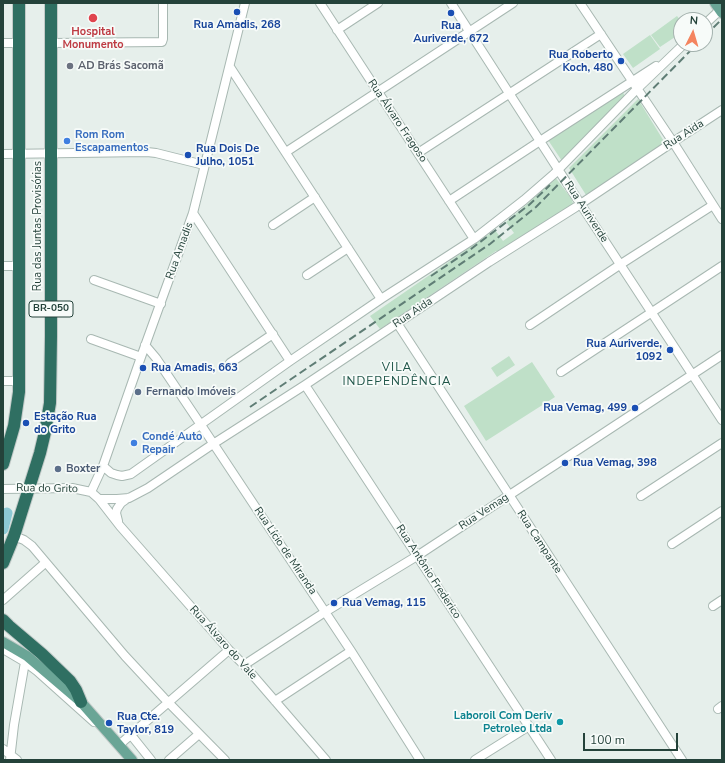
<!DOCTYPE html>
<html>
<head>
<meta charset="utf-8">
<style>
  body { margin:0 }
  #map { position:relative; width:725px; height:763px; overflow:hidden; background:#e6efeb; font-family:"Nunito Sans",sans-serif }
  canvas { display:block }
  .frame { position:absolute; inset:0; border:4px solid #24423a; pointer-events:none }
  .north { position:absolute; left:673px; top:12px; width:40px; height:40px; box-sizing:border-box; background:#f7fbf9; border:1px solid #a3b1ad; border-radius:50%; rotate:5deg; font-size:11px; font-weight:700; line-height:16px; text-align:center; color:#24423a }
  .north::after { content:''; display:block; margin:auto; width:14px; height:18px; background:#f4845f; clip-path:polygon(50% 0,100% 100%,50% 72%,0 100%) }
  .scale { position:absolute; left:583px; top:733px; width:95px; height:18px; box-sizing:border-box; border:2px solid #24423a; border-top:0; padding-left:5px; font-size:12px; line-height:14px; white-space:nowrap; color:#24423a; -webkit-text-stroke:3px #f7fbf9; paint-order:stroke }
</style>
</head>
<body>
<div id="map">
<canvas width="725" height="763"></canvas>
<div class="frame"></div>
<div class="north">N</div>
<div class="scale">100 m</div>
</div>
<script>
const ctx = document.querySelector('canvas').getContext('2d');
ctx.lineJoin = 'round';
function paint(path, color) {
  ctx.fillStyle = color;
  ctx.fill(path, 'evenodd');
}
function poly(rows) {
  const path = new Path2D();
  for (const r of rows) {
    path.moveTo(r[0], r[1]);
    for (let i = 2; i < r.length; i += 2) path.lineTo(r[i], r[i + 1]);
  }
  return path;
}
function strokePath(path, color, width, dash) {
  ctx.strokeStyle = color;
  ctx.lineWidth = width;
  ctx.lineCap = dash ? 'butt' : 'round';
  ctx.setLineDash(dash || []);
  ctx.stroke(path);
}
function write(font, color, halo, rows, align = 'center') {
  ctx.font = font + ' "Nunito Sans",sans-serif';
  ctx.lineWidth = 3.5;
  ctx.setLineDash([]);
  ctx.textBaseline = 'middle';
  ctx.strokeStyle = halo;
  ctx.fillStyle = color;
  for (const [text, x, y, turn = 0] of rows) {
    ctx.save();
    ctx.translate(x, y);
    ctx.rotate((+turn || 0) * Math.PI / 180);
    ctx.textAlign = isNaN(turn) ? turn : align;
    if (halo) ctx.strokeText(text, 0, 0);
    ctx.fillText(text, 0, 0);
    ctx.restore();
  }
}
paint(poly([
  [677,16,681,21,681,33,660,47,651,35],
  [650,35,660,49,633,68,623,54],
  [623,92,625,97,562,161,548,140],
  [638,99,665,143,586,195,569,168],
  [555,177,571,198,573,203,573,205,501,251,496,251,380,329,370,316,495,230,503,241,514,233,506,222,525,206],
  [509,356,515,365,497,377,491,368],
  [532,362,555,397,486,441,464,406]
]), '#bfe0c8');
strokePath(poly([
  [3,529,7,513]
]), '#8ec9d4', 11);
const minor = poly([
  [320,3,474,239],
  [451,3,574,194,722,420],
  [580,3,673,142,722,219],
  [705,24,720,10],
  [337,30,378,3],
  [3,43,19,43],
  [51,43,162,42,163,39,163,3],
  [230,67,381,299],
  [286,152,513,3],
  [418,153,601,34],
  [3,154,147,152,156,153,204,165],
  [449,201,540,141,656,66],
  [193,213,290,361],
  [273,225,315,197],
  [3,266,19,266],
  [307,275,348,248],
  [94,280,161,304],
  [397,323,682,760],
  [530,325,621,264,713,205],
  [91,339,141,357],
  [145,345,156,358,201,425,351,651,420,760],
  [230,363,273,334],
  [561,372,722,266],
  [3,381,19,381],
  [305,385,551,760],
  [103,466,111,473,117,475,122,476,131,474,290,361,381,299,474,239,524,200,554,174,637,89,684,44],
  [3,489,72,488,91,492,99,499,120,526,229,650,244,665,326,760],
  [91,492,103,466,141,357,193,213,245,3],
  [641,496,722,443],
  [99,499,117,499,129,498,148,488,213,444,305,385,489,262,576,207,673,142,722,110],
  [118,521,116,513,117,509,121,503,128,498],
  [14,536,24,540,32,546,125,656,164,698,225,760],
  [672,544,722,511],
  [3,600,45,563],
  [713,606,722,600],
  [3,649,25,662,37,671,94,722],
  [244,665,325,612,417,556,722,355],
  [275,701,351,651],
  [718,709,722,706],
  [131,735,151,760],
  [119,745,229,650],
  [3,749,17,760],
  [10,760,14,725,25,662],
  [169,760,199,734],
  [475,760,529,726]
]);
const major = poly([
  [715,3,722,13],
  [3,642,27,656,81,702,132,760]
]);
const highway = poly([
  [3,464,14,426,19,392,19,3],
  [3,563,14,536,40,453,45,432,50,403,51,336,51,3],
  [3,620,9,626,42,654,70,681,76,690,81,702]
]);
strokePath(minor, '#a8b8b2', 10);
strokePath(major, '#c2cac8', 12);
strokePath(highway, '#c2cac8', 14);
strokePath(minor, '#fff', 8);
strokePath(major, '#6aa596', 10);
strokePath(highway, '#2f6f62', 12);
strokePath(poly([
  [705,36,722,19],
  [431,276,471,249,529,205,550,185],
  [250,407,490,244,536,207,697,44]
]), '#5f7d75', 2, [8, 4]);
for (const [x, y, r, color] of [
  [237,12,4,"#1a4fb4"],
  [451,13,4,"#1a4fb4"],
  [93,18,5,"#e0444e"],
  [621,61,4,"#1a4fb4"],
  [70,66,4,"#6b7280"],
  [67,141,4,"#3f7fe0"],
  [188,155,4,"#1a4fb4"],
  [670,350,4,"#1a4fb4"],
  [143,368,4,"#1a4fb4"],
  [138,392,4,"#5c6f8a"],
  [635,408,4,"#1a4fb4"],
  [26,423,4,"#1a4fb4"],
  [134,443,4,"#3f7fe0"],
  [565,463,4,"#1a4fb4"],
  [58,469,4,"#5c6f8a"],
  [334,603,4,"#1a4fb4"],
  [560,722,4,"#0f9aa8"],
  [109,723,4,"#1a4fb4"]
]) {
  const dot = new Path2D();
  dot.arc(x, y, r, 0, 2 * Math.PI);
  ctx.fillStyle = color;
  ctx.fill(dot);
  strokePath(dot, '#f7fbf9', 1.5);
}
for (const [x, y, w] of [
  [51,309,44]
]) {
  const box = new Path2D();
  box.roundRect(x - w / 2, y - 8, w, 16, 3);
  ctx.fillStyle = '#f7fbf9';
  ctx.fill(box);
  strokePath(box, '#24423a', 1);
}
write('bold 10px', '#24423a', null, [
  ["BR-050",51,309]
]);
write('bold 11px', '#164399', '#f7fbf9', [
  ["Rua Amadis, 268",237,25,"center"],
  ["Rua",451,26,"center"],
  ["Auriverde, 672",451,39,"center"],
  ["Rua Roberto",613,55,"right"],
  ["Koch, 480",613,68,"right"],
  ["Rua Dois De",196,149],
  ["Julho, 1051",196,162],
  ["Rua Auriverde,",662,344,"right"],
  ["1092",662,357,"right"],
  ["Rua Amadis, 663",151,368],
  ["Rua Vemag, 499",627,408,"right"],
  ["Estação Rua",34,417],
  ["do Grito",34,430],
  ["Rua Vemag, 398",573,463],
  ["Rua Vemag, 115",342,603],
  ["Rua Cte.",117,717],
  ["Taylor, 819",117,730]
], 'left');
write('bold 11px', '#be3a42', '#f7fbf9', [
  ["Hospital",93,32],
  ["Monumento",93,45]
]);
write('bold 11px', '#5b616d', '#f7fbf9', [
  ["AD Brás Sacomã",78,66]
], 'left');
write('11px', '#24423a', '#f7fbf9', [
  ["Rua Álvaro Fragoso",397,121,56],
  ["Rua Aida",684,135,-33],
  ["Rua Auriverde",586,212,57],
  ["Rua das Juntas Provisórias",38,226,-90],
  ["Rua Amadis",180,251,-70],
  ["Rua Aida",413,313,-34],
  ["Rua do Grito",47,489,1],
  ["Rua Vemag",484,512,-33],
  ["Rua Campante",539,542,57],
  ["Rua Lício de Miranda",285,551,56],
  ["Rua Antônio Frederico",428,572,57],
  ["Rua Álvaro do Vale",223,643,48]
]);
write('bold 11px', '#366cbe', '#f7fbf9', [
  ["Rom Rom",75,135],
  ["Escapamentos",75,148],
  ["Condé Auto",142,437],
  ["Repair",142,450]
], 'left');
write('bold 11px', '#4e5e75', '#f7fbf9', [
  ["Fernando Imóveis",146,392],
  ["Boxter",66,469]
], 'left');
write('bold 11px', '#0d838f', '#f7fbf9', [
  ["Laboroil Com Deriv",552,716],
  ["Petroleo Ltda",552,729]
], 'right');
ctx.letterSpacing = '1px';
write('12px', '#1f5548', '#f7fbf9', [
  ["VILA",397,368],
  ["INDEPENDÊNCIA",397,382]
]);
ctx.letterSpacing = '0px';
</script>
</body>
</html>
